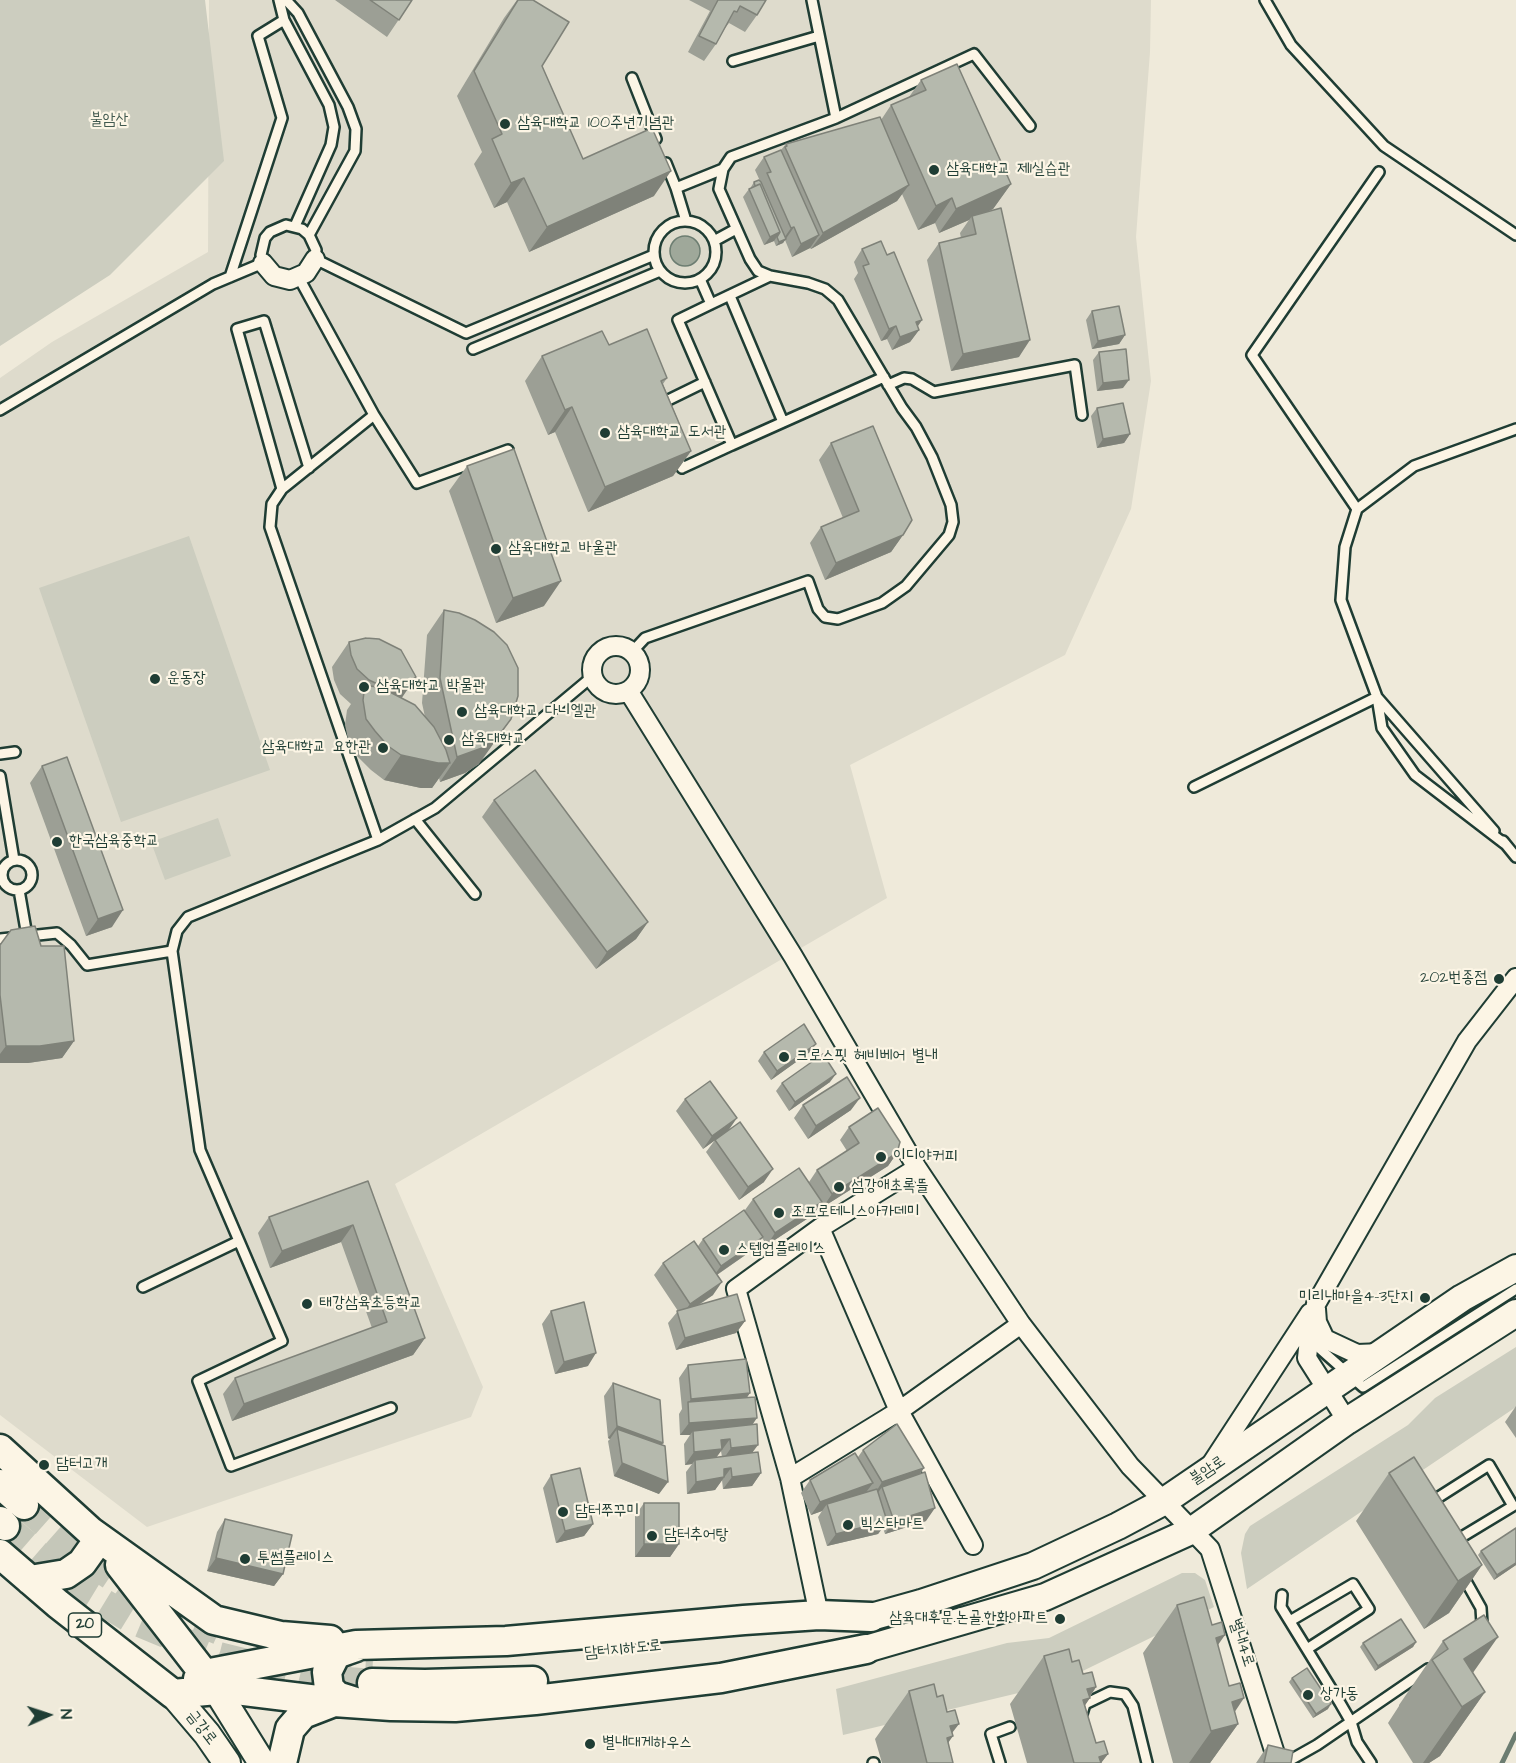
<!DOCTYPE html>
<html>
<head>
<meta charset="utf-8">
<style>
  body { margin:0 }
  #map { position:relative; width:1516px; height:1763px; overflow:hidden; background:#efeada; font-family:"Architects Daughter",sans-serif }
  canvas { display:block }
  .north { position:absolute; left:18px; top:1685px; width:60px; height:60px; -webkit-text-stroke:4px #fcf5e5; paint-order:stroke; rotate:87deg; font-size:16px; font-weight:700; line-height:24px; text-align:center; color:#1f3d34 }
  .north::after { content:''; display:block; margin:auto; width:21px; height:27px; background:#1f3d34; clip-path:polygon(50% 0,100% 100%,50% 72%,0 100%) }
</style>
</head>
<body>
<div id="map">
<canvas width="1516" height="1763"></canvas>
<div class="north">N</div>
</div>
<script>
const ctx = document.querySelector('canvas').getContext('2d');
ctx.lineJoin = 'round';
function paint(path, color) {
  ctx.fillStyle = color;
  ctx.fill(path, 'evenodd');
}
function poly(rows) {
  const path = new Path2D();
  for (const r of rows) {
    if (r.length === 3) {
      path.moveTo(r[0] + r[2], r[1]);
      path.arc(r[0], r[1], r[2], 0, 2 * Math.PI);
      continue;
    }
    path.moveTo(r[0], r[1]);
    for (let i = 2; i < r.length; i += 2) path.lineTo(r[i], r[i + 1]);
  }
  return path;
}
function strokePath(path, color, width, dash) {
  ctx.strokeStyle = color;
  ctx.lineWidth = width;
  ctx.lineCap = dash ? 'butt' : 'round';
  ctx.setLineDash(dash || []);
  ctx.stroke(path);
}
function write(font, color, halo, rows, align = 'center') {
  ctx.font = font + ' "Architects Daughter","Poor Story",sans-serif';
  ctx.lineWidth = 4.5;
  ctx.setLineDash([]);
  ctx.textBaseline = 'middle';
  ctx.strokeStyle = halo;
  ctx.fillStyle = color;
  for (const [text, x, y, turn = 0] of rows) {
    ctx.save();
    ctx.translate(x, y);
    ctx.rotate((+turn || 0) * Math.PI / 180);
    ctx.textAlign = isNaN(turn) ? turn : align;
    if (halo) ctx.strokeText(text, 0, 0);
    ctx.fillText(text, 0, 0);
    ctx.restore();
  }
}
paint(poly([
  [209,0,1151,0,1150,52,1136,237,1151,381,1131,509,1065,655,850,765,887,898,395,1184,483,1387,471,1417,147,1527,0,1415,0,378,52,342,208,252]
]), '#dedbcc');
paint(poly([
  [0,0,205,0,224,161,110,275,0,346],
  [189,536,270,770,121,822,39,588],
  [218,818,231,856,165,880,151,842],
  [1516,1347,1516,1407,1247,1589,1241,1553,1245,1534,1250,1526,1408,1425,1435,1398],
  [1182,1573,1195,1573,1205,1580,1214,1607,1056,1684,843,1735,836,1689,1007,1643,1049,1638]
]), '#cccdbf');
const water = poly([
  [685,251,15]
]);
paint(water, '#9fa89a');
strokePath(water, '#6c7d71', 1.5);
strokePath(poly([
  [1502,1763,1516,1734]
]), '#6c7d71', 5);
strokePath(poly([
  [24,1505,85,1559,147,1600,219,1631],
  [5,1526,68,1581,132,1620,219,1656,303,1677,372,1683],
  [324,1657,373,1660]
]), '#c5c7b9', 28, [28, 14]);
const lane = poly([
  [279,0,284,20,329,105,334,127,331,145,295,226],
  [286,0,298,13,348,107,356,129,355,151,309,235],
  [1265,0,1291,45,1384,146,1516,235],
  [733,61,819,36],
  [632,78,656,139],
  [836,118,974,54,1030,126],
  [666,163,676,188],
  [686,221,676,188,723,169],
  [685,252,31],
  [714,241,736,229],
  [230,277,282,118,258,36,284,20],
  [299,278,374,415,282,489,272,504,270,527,378,840,435,808,593,676],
  [700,279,711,304,770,276],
  [730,296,783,422],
  [711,304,678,320,732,445,884,377],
  [473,349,660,271],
  [888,385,904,378,912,379,934,392,1075,365,1082,415],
  [658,405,705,382],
  [0,410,213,284,263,263,261,255,265,238,270,232,286,225,302,229,309,235,316,250,315,259,466,333,654,255],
  [374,415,417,483,508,450],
  [677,456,682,468,732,445],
  [282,489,237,329,264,321,309,468],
  [1357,509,1252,355,1379,172],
  [632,652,645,638,808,581,818,609,825,617,838,619,882,603,906,586,949,535,953,522,951,505,932,457,916,427,902,408,838,300,825,289,808,283,770,276,758,271,750,259,719,189,723,169,731,157,836,118,812,0],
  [1377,697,1494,831],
  [0,754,15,752],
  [0,776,14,860],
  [1194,787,1377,697],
  [415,819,475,894],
  [378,840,188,917,177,931,172,951,200,1150,282,1341,198,1381,231,1466,391,1408],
  [1503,841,1516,857],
  [1505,844,1415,775,1382,728,1377,697,1341,600,1345,547,1357,509,1414,466,1516,429],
  [17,875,15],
  [19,890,27,936],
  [0,939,57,933,71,945,87,965,172,951],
  [143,1287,239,1241],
  [1310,1340,1363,1387,1516,1289],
  [1431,1502,1489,1465,1513,1506,1455,1541],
  [1463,1576,1481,1608,1482,1624,1480,1626],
  [1282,1595,1281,1607,1340,1703,1351,1722,1357,1742,1371,1763],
  [1290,1621,1353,1584,1369,1609,1307,1649],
  [1082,1714,1085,1704,1110,1692,1125,1694,1133,1706,1147,1763],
  [873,1763,874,1763],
  [1000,1763,991,1734,1010,1727],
  [1285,1763,1317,1745,1428,1669]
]);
const street = poly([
  [263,263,274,276,290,280,306,273,315,259],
  [616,670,24],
  [629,692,793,956,917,1168,1021,1324,1130,1466,1210,1549,1278,1763],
  [820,1228,899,1411,973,1545],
  [1316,1309,1317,1322,1325,1339,1357,1354,1382,1353],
  [1347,1421,1307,1358,1310,1330,1316,1304,1467,1041,1516,978],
  [1210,1466,1310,1313],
  [790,1478,899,1411,1021,1324],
  [819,1615,790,1478,736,1289,820,1228,917,1168]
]);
const secondary = poly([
  [871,1617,921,1603,1033,1566,1118,1526,1163,1502,1462,1298,1516,1268],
  [866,1649,1045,1597,1191,1531,1347,1421,1516,1313],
  [216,1689,262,1763],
  [173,1694,207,1734,227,1763]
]);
const primary = poly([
  [0,1449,91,1532,214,1620,281,1636,330,1640],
  [0,1484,24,1505],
  [0,1521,5,1526],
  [0,1554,58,1604,173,1694,228,1689,334,1702,391,1706,455,1707,535,1700,721,1678,866,1649],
  [120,1565,216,1689],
  [30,1580,66,1574,82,1563,97,1542],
  [198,1679,205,1674,356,1645,506,1641,744,1620,819,1615,871,1617],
  [372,1683,425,1684,533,1681],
  [356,1702,337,1696,329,1688,327,1672,336,1654,356,1647],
  [282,1763,290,1729,303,1714,334,1702]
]);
strokePath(lane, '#1f3d34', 14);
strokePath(street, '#1f3d34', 22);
strokePath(secondary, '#1f3d34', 30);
strokePath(primary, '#1f3d34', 33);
strokePath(lane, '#fcf5e5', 9);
strokePath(street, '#fcf5e5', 18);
strokePath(secondary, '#fcf5e5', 26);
strokePath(primary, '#fcf5e5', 28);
paint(poly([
  [335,0,412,0,387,37],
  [517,0,533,0,542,66,583,159,654,196,529,252,507,202,494,208,474,164,482,152,457,96,504,18],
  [689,0,766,0,757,15,745,32,729,23,725,28,716,44,704,61,688,52,710,11],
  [921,80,1011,184,993,209,985,213,1019,357,951,371,927,260,939,243,961,238,960,233,969,220,939,233,935,223,918,230,902,194,897,201,811,249,810,248,792,257,785,240,783,243,776,246,774,241,764,245,743,197,749,189,751,188,751,187,754,182,760,181,755,170,764,157,781,150,786,144,881,120,891,105,909,97],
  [862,249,887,255,922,320,917,326,919,330,910,342,892,350,887,339,881,341,854,279,858,273,854,262],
  [1092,311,1125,335,1119,344,1092,349,1086,320],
  [609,345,667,378,663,384,691,451,673,476,588,512,555,432,548,435,525,381,542,356],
  [1099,352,1123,388,1097,391,1093,360],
  [1097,408,1130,434,1124,443,1097,448,1091,416],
  [831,443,903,535,891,552,825,580,810,543,821,527,843,518,819,460],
  [467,466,544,606,496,623,449,491],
  [444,610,479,764,465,773,440,782,439,778,432,788,421,788,384,780,371,770,357,756,349,744,345,725,347,710,351,704,340,694,334,680,332,667,349,642,401,698,425,717,422,703,427,635],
  [42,766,112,927,86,936,30,783],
  [494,800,648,922,636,939,596,969,482,817],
  [0,945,41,946,74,1041,62,1058,28,1063,0,1063],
  [816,1044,810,1052,771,1080,758,1061,764,1052],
  [830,1082,789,1111,776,1091,782,1083],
  [685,1099,728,1131,764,1182,739,1200,706,1152,715,1140,703,1149,676,1111],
  [803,1105,851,1110,808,1139,794,1118],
  [849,1127,897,1153,888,1166,823,1207,821,1203,813,1215,767,1245,762,1238,754,1249,717,1275,713,1295,699,1305,745,1321,736,1333,676,1350,668,1323,678,1311,654,1275,663,1263,698,1246,703,1239,745,1210,753,1199,809,1182,817,1170,847,1151,840,1140],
  [368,1181,425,1338,413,1355,232,1421,223,1394,235,1378,372,1328,341,1242,270,1268,258,1233,269,1217],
  [551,1311,588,1366,555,1374,542,1324],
  [688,1365,750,1393,747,1397,752,1425,753,1453,761,1473,752,1486,723,1489,722,1480,715,1490,687,1494,686,1472,692,1464,685,1465,684,1444,690,1435,680,1435,679,1414,682,1409,679,1378],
  [720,1451,721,1451,722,1457,716,1457],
  [613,1383,663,1443,661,1445,659,1494,614,1476,608,1441,610,1439,608,1438,604,1396],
  [1516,1406,1516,1438,1505,1422],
  [863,1450,924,1468,920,1474,926,1521,885,1534,883,1528,878,1534,827,1546,818,1517,822,1511,811,1515,801,1493,810,1480,858,1457],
  [1389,1473,1482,1565,1449,1613,1424,1629,1356,1521],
  [551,1475,593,1524,584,1536,556,1543,543,1488],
  [644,1503,679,1544,670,1557,635,1557,635,1516],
  [225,1519,283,1574,274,1586,207,1571,217,1532],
  [1516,1528,1516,1565,1494,1580,1478,1555,1481,1551],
  [1177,1605,1218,1645,1238,1724,1210,1763,1173,1763,1143,1653],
  [1443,1641,1473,1673,1485,1692,1440,1756,1429,1763,1413,1763,1388,1723,1399,1706,1399,1705],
  [1416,1642,1413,1647,1375,1671,1360,1647,1363,1643],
  [1044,1656,1083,1674,1096,1687,1085,1705,1096,1743,1108,1754,1101,1763,1027,1763,1010,1704],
  [1292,1678,1328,1709,1313,1718,1289,1682],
  [909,1691,937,1697,952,1733,948,1743,953,1763,882,1763,875,1739],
  [1268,1745,1291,1763,1256,1763]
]), '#9c9f95');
paint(poly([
  [671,171,654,196,529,252,547,227],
  [524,178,507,202,494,208,511,183],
  [1011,184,993,209,972,219,972,216,969,220,939,233,956,209],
  [909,185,897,201,811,249,823,233],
  [952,198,935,223,918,230,936,206],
  [794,227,783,243,776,246,779,242,782,241,791,228],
  [780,232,774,241,764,245,770,237],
  [819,235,810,248,792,257,801,244],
  [922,320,914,332,919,330,910,342,892,350,900,337,916,322],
  [896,326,887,339,881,341,889,329],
  [1125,335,1119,344,1092,349,1098,341],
  [1030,340,1019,357,951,371,963,354],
  [1129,380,1123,388,1097,391,1103,383],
  [572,407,555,432,548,435,565,410],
  [1130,434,1124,443,1097,448,1103,439],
  [691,451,673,476,588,512,605,487],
  [903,535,891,552,825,580,836,563],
  [561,581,544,606,496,623,513,598],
  [416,677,399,702,367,711,384,687],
  [511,719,479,764,465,773,440,782,457,757],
  [401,755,450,763,432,788,421,788,384,780],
  [123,910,112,927,86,936,98,919],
  [648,922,636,939,596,969,607,952],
  [74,1041,62,1058,28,1063,0,1063,0,1054,6,1046],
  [816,1044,810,1052,771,1080,777,1071],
  [836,1074,830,1082,789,1111,795,1102],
  [860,1098,851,1110,808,1139,816,1126],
  [737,1118,728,1131,703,1149,712,1136],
  [897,1153,888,1166,823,1207,832,1194],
  [773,1169,764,1182,739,1200,748,1187],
  [822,1202,813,1215,767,1245,775,1233],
  [353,1225,341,1242,270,1268,282,1251],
  [763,1237,754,1249,712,1278,721,1266],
  [722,1282,713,1295,681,1316,690,1304],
  [745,1321,736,1333,676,1350,685,1338],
  [425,1338,413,1355,232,1421,244,1404],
  [596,1353,588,1366,555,1374,564,1362],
  [750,1393,741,1406,688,1404,691,1399],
  [757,1418,748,1431,693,1431,690,1435,680,1435,689,1423],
  [617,1426,663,1443,654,1456,617,1429,610,1439,608,1438],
  [730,1439,713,1462,695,1460,692,1464,685,1465,694,1452,721,1440],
  [758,1445,749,1457,722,1461,731,1448],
  [622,1463,668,1482,659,1494,614,1476],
  [731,1468,715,1490,687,1494,696,1482,724,1469],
  [924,1468,915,1480,882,1487,877,1494,874,1495,882,1482],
  [761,1473,752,1486,723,1489,732,1477],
  [873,1483,864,1495,827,1504,822,1511,811,1515,820,1502],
  [935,1508,926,1521,885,1534,894,1521],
  [887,1521,878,1534,827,1546,836,1534],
  [593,1524,584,1536,556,1543,565,1531],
  [644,1544,679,1544,670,1557,635,1557],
  [216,1558,283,1574,274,1586,207,1571],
  [1516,1563,1516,1565,1494,1580,1497,1575],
  [1482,1565,1449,1613,1424,1629,1458,1581],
  [1225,1635,1196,1676,1216,1638],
  [1498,1637,1456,1697,1464,1659],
  [1416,1642,1413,1647,1375,1671,1378,1666],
  [1096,1687,1088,1699,1090,1698,1066,1733,1087,1689],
  [1485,1692,1440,1756,1429,1763,1423,1763,1462,1707],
  [1244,1698,1224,1728,1238,1724,1210,1763,1189,1763,1232,1702],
  [1331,1704,1328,1709,1313,1718,1316,1714],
  [959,1724,949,1737,953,1736,934,1763,950,1726],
  [1108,1754,1101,1763,1094,1763,1099,1757]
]), '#7f8279');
const building = poly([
  [370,0,412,0,399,20,370,0],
  [518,0,533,0,569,22,542,66,583,159,652,128,671,171,547,227,524,178,511,183,492,139,502,134,474,71,518,0],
  [718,0,766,0,757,15,740,6,737,12,734,11,716,44,699,36,718,0],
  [957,64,1011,184,956,209,952,198,936,206,891,105,926,90,921,80,957,64],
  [880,117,909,185,823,233,785,147,787,146,786,144,880,117],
  [781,150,819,235,801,244,794,227,791,228,767,173,771,172,764,157,781,150],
  [759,180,761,182,786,239,779,242,777,237,780,232,760,184,755,186,754,182,759,180],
  [760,184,780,232,770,237,749,189,760,184],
  [1001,208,1030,340,963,354,939,243,976,234,972,216,1001,208],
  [881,241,887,255,894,252,922,320,916,322,919,330,900,337,896,326,889,329,863,266,869,264,862,249,881,241],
  [1119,306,1125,335,1098,341,1092,311,1119,306],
  [647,329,667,378,661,381,691,451,605,487,572,407,565,410,542,356,602,331,609,345,647,329],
  [1126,349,1129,380,1103,383,1099,352,1126,349],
  [1123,403,1130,434,1103,439,1097,408,1123,403],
  [873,426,912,520,903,535,836,563,821,527,859,511,831,443,873,426],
  [514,449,561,581,513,598,467,466,514,449],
  [444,610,459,613,475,620,494,632,507,645,518,668,518,696,511,719,496,739,482,748,457,757,440,678,444,610],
  [366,638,379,639,401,650,416,677,398,687,384,687,369,680,357,669,351,655,349,642,366,638],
  [365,685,382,688,415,705,434,727,446,750,450,763,438,763,401,755,388,746,375,731,366,719,363,700,365,685],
  [67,757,123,910,98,919,42,766,67,757],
  [535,770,648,922,607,952,494,800,535,770],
  [35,926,41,946,64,946,74,1041,40,1046,6,1046,0,995,0,945,11,930,35,926],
  [804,1024,816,1044,777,1071,764,1052,804,1024],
  [823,1054,836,1074,795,1102,782,1083,823,1054],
  [847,1077,860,1098,816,1126,803,1105,847,1077],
  [710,1081,737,1118,712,1136,685,1099,710,1081],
  [878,1108,900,1142,897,1153,832,1194,817,1170,859,1143,849,1127,878,1108],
  [740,1122,773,1169,748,1187,715,1140,740,1122],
  [799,1168,822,1202,775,1233,753,1199,799,1168],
  [368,1181,425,1338,244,1404,235,1378,387,1322,353,1225,282,1251,269,1217,368,1181],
  [744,1210,763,1237,721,1266,703,1239,744,1210],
  [694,1241,722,1282,690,1304,663,1263,694,1241],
  [737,1294,745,1321,685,1338,677,1311,737,1294],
  [584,1302,596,1353,564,1362,551,1311,584,1302],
  [746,1359,750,1393,691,1399,688,1365,746,1359],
  [613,1383,660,1400,663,1443,617,1426,613,1383],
  [755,1397,757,1418,689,1423,688,1402,755,1397],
  [757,1424,758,1445,731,1448,730,1439,721,1440,722,1449,694,1452,693,1431,757,1424],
  [897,1424,924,1468,882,1482,863,1450,897,1424],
  [617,1429,665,1446,668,1482,622,1463,617,1429],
  [758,1452,761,1473,732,1477,731,1468,724,1469,724,1477,696,1482,695,1460,758,1452],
  [855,1453,873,1483,820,1502,810,1480,855,1453],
  [1414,1457,1482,1565,1458,1581,1389,1473,1414,1457],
  [580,1468,593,1524,565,1531,551,1475,580,1468],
  [925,1472,935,1508,894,1521,882,1487,925,1472],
  [877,1489,887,1521,836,1534,827,1504,877,1489],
  [644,1503,679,1503,679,1544,644,1544,644,1503],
  [225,1519,292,1535,283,1574,216,1558,225,1519],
  [1516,1528,1516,1563,1497,1575,1481,1551,1516,1528],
  [1204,1597,1212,1625,1222,1622,1225,1635,1216,1638,1229,1686,1240,1683,1244,1698,1232,1702,1238,1724,1211,1731,1177,1605,1204,1597],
  [1484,1615,1498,1637,1464,1659,1485,1692,1462,1707,1432,1660,1448,1649,1443,1641,1484,1615],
  [1401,1619,1416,1642,1378,1666,1363,1643,1401,1619],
  [1069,1649,1072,1662,1079,1660,1083,1674,1092,1672,1096,1687,1087,1689,1090,1698,1083,1700,1096,1743,1104,1741,1108,1754,1099,1757,1101,1763,1074,1763,1044,1656,1069,1649],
  [1307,1668,1331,1704,1316,1714,1292,1678,1307,1668],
  [934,1684,937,1697,943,1695,947,1712,955,1710,959,1724,950,1726,953,1736,947,1738,953,1763,927,1763,909,1691,934,1684],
  [1268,1745,1293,1751,1291,1763,1264,1763,1268,1745]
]);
paint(building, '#b5b9ad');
strokePath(building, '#7f8279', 1.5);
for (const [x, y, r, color] of [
  [505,124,6,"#1f3d34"],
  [934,170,6,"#1f3d34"],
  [605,433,6,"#1f3d34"],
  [496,549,6,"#1f3d34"],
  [155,679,6,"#1f3d34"],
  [364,687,6,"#1f3d34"],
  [462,712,6,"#1f3d34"],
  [449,740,6,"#1f3d34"],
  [383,748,6,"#1f3d34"],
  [57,842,6,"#1f3d34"],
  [1499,979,6,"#1f3d34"],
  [784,1057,6,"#1f3d34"],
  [881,1157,6,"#1f3d34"],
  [839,1187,6,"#1f3d34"],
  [779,1213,6,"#1f3d34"],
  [724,1250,6,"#1f3d34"],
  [1425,1298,6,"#1f3d34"],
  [307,1304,6,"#1f3d34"],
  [44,1465,6,"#1f3d34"],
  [563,1512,6,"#1f3d34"],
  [848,1525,6,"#1f3d34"],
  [652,1536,6,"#1f3d34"],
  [245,1559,6,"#1f3d34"],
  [1060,1619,6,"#1f3d34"],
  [1308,1695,6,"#1f3d34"],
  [590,1744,6,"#1f3d34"]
]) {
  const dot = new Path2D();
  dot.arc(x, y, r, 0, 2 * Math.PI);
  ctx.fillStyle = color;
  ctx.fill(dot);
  strokePath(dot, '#fcf5e5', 2);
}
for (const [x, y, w] of [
  [85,1625,33]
]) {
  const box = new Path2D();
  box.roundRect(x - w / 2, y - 12, w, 24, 4.5);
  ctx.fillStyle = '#fcf5e5';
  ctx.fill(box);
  strokePath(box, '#1f3d34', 1.5);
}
write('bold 15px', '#1f3d34', null, [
  ["20",85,1625]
]);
write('16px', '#425a50', '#fcf5e5', [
  ["불암산",109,121]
]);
write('16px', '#1f3d34', '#fcf5e5', [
  ["삼육대학교 100주년기념관",517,124],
  ["삼육대학교 제1실습관",946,170],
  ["삼육대학교 도서관",617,433],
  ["삼육대학교 바울관",508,549],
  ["운동장",167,679],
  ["삼육대학교 박물관",376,687],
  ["삼육대학교 다니엘관",474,712],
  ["삼육대학교",461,740],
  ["삼육대학교 요한관",371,748,"right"],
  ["한국삼육중학교",69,842],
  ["202번종점",1487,979,"right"],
  ["크로스핏 헤비베어 별내",796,1057],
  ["이디야커피",893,1157],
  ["섬강애초록뜰",851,1187],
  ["조프로테니스아카데미",791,1213],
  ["스텝업플레이스",736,1250],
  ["미리내마을4-3단지",1413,1298,"right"],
  ["태강삼육초등학교",319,1304],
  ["담터고개",56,1465],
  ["담터쭈꾸미",575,1512],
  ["빅스타마트",860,1525],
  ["담터추어탕",664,1536],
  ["투썸플레이스",257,1559],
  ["삼육대후문.논골.한화아파트",1048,1619,"right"],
  ["상가동",1320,1695],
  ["별내대게하우스",602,1744]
], 'left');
write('16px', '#1f3d34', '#fcf5e5', [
  ["불암로",1208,1471,-34],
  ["별내4로",1241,1643,72],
  ["담터지하도로",623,1650,-6],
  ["금강로",201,1728,52]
]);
</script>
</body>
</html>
